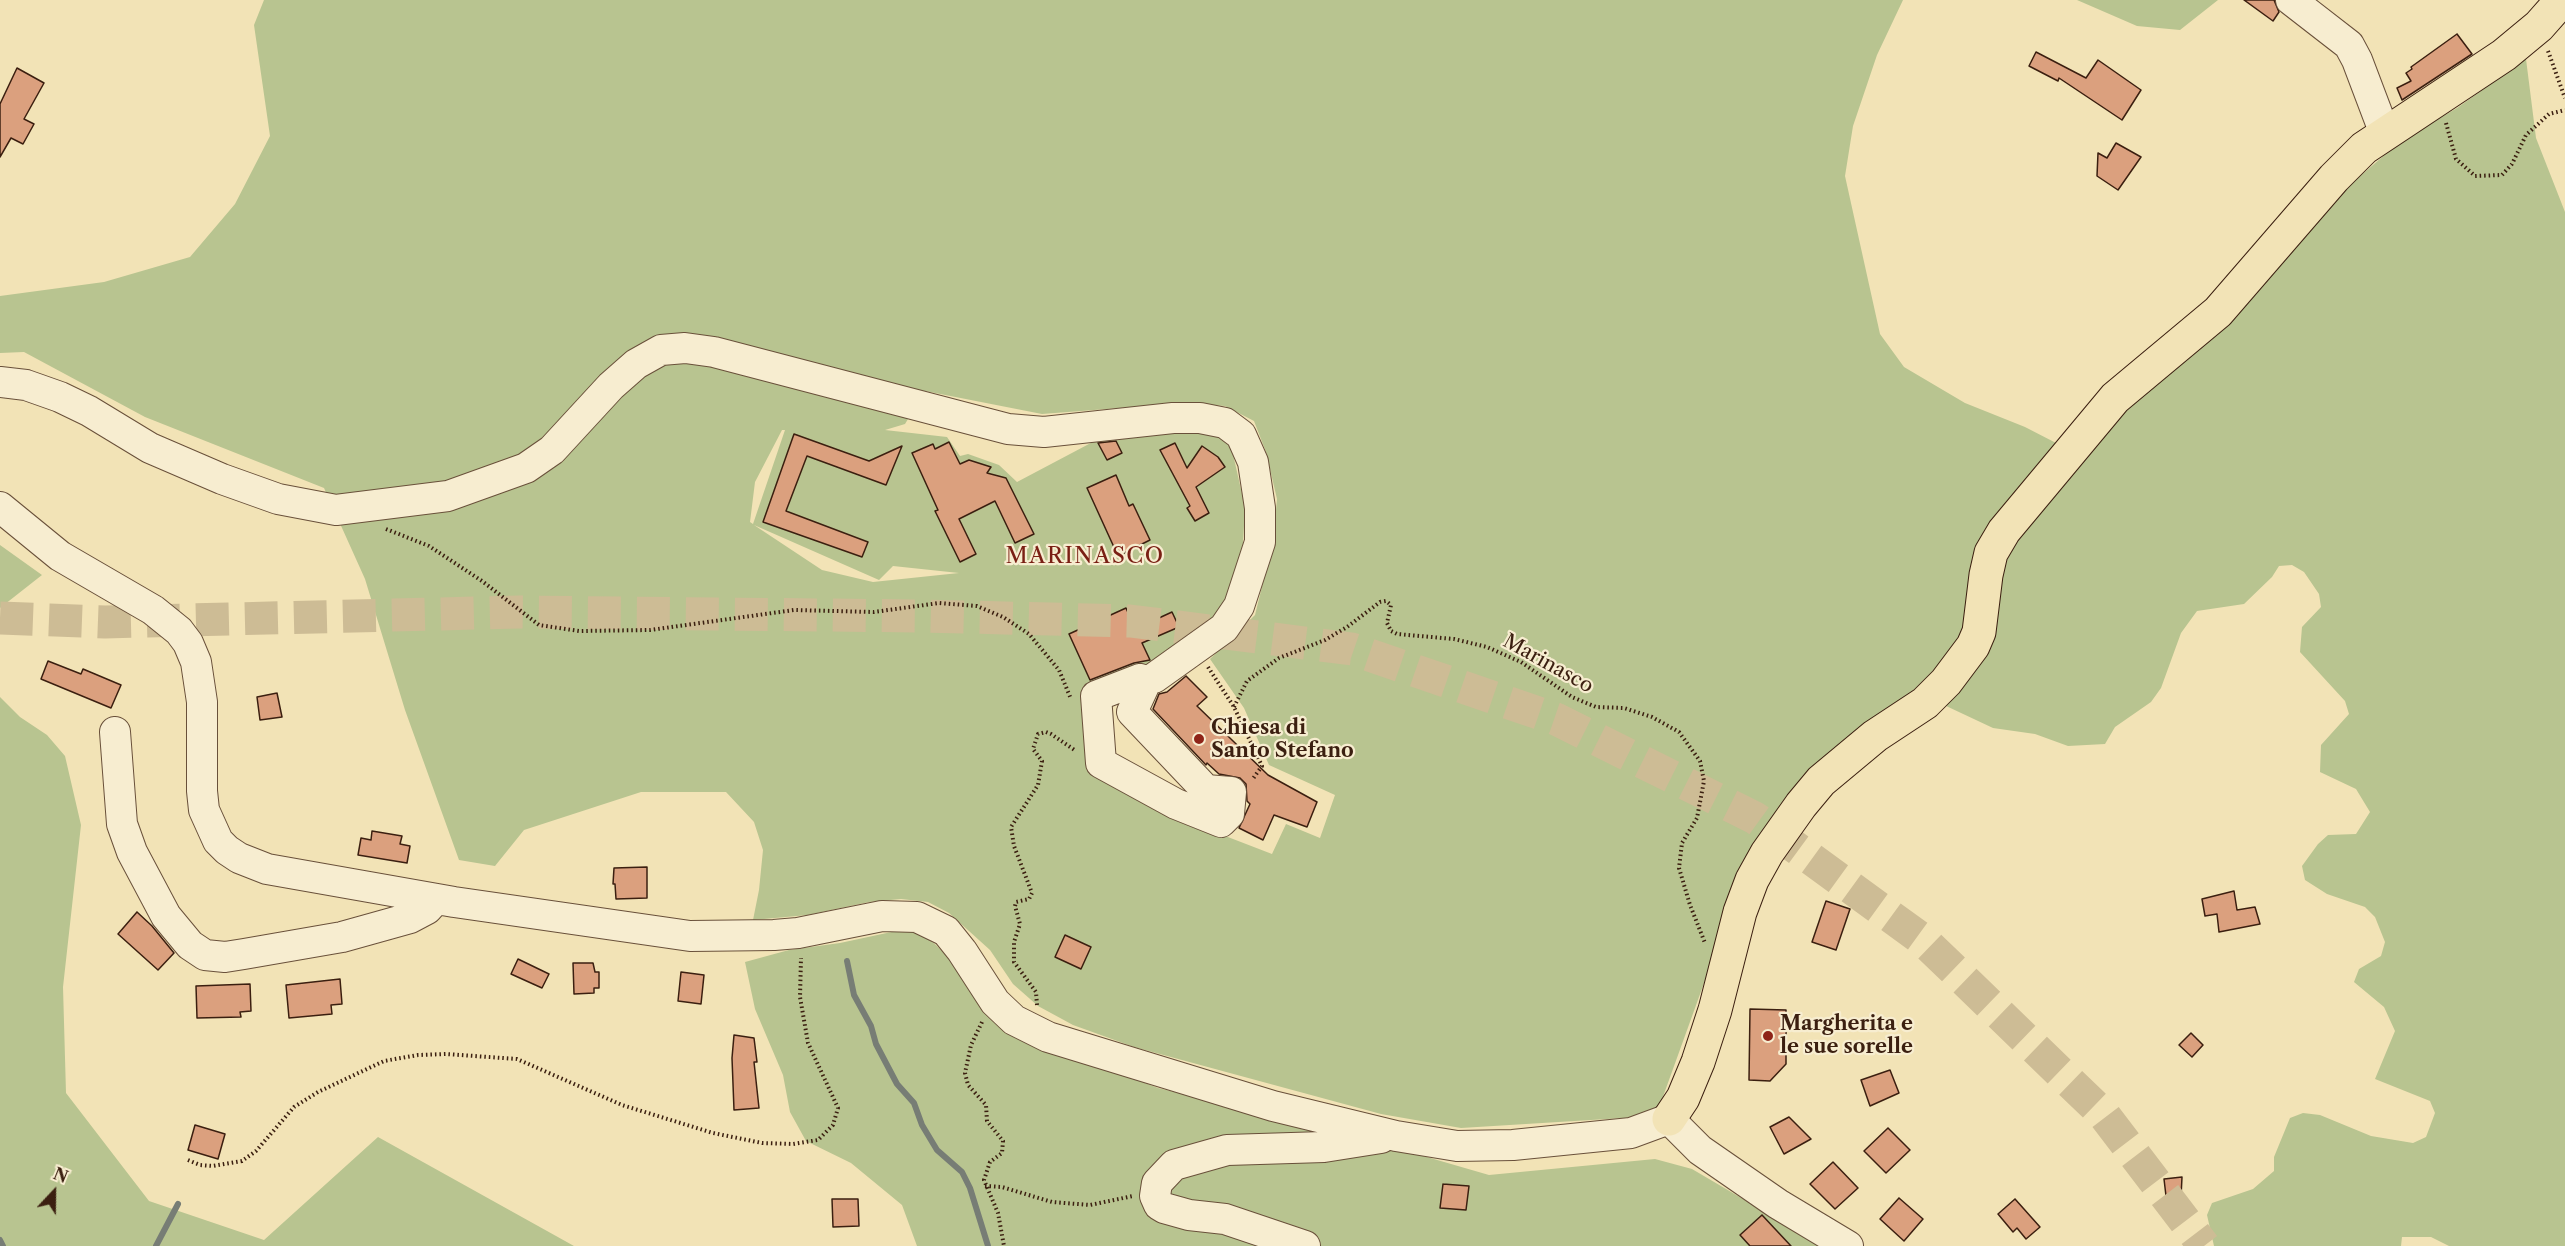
<!DOCTYPE html>
<html>
<head>
<meta charset="utf-8">
<style>
  body { margin:0 }
  #map { position:relative; width:2565px; height:1246px; overflow:hidden; background:#f2e3b6; font-family:"Libre Caslon Text",serif }
  canvas { display:block }
  .north { position:absolute; left:24px; top:1162px; width:60px; height:60px; -webkit-text-stroke:4px #f7edd0; paint-order:stroke; rotate:22deg; font-size:16px; font-weight:700; line-height:24px; text-align:center; color:#3b1f10 }
  .north::after { content:''; display:block; margin:auto; width:21px; height:27px; background:#3b1f10; clip-path:polygon(50% 0,100% 100%,50% 72%,0 100%) }
</style>
</head>
<body>
<div id="map">
<canvas width="2565" height="1246"></canvas>
<div class="north">N</div>
</div>
<script>
const ctx = document.querySelector('canvas').getContext('2d');
ctx.lineJoin = 'round';
function paint(path, color) {
  ctx.fillStyle = color;
  ctx.fill(path, 'evenodd');
}
function poly(rows) {
  const path = new Path2D();
  for (const r of rows) {
    path.moveTo(r[0], r[1]);
    for (let i = 2; i < r.length; i += 2) path.lineTo(r[i], r[i + 1]);
  }
  return path;
}
function strokePath(path, color, width, dash) {
  ctx.strokeStyle = color;
  ctx.lineWidth = width;
  ctx.lineCap = dash ? 'butt' : 'round';
  ctx.setLineDash(dash || []);
  ctx.stroke(path);
}
function write(font, color, halo, rows, align = 'center') {
  ctx.font = font + ' "Libre Caslon Text",serif';
  ctx.lineWidth = 4.5;
  ctx.setLineDash([]);
  ctx.textBaseline = 'middle';
  ctx.strokeStyle = halo;
  ctx.fillStyle = color;
  for (const [text, x, y, turn = 0] of rows) {
    ctx.save();
    ctx.translate(x, y);
    ctx.rotate((+turn || 0) * Math.PI / 180);
    ctx.textAlign = isNaN(turn) ? turn : align;
    if (halo) ctx.strokeText(text, 0, 0);
    ctx.fillText(text, 0, 0);
    ctx.restore();
  }
}
paint(poly([
  [264,0,1903,0,1877,55,1853,126,1845,176,1880,334,1904,367,1965,403,2025,427,2058,444,1961,638,1925,687,1828,756,1782,803,1740,870,1708,972,1656,1116,1461,1128,1381,1114,1134,1047,1073,1025,1038,1006,1013,984,990,950,949,913,928,902,901,899,869,902,808,915,753,920,759,890,763,850,754,822,726,792,641,792,524,830,495,866,459,860,405,710,365,579,324,488,145,417,24,352,0,353,0,296,104,282,190,257,235,204,270,136,254,25],
  [925,391,1042,414,1185,403,1225,406,1254,421,1266,452,1277,499,1273,542,1255,615,1210,659,1244,708,1269,765,1335,795,1320,838,1286,824,1272,854,1163,812,1131,793,1109,785,1097,769,1087,694,1226,633,1241,582,1245,507,1230,441,1188,423,1140,417,1017,482,999,465,968,454,960,456,947,437,885,430,905,424],
  [782,430,785,430,753,524,750,522,755,482],
  [754,525,879,580,893,566,959,573,873,582,822,570],
  [2077,0,2218,0,2180,30,2137,26],
  [2526,59,2536,138,2565,212,2565,1246,2449,1246,2431,1237,2402,1237,2401,1246,2214,1246,2207,1215,2212,1203,2253,1189,2274,1171,2274,1157,2290,1118,2303,1113,2320,1115,2371,1136,2413,1143,2426,1137,2435,1113,2430,1101,2375,1079,2395,1031,2384,1007,2354,982,2359,969,2381,956,2385,942,2375,917,2365,907,2327,894,2305,880,2302,866,2318,844,2328,835,2356,834,2370,812,2356,789,2320,772,2321,745,2349,714,2345,701,2300,652,2302,627,2321,607,2319,594,2304,572,2292,565,2279,566,2272,577,2244,604,2197,611,2181,633,2161,688,2151,702,2115,727,2105,744,2068,746,2035,734,1993,728,1944,705,2000,576,2011,543,2111,421,2344,190,2402,140,2457,108],
  [0,545,42,575,0,608],
  [0,697,20,717,47,735,65,756,81,825,63,987,66,1093,149,1201,264,1240,378,1137,574,1246,0,1246],
  [896,931,917,932,935,944,951,960,972,994,1015,1038,1055,1048,1158,1088,1344,1133,1489,1175,1655,1159,1692,1169,1823,1246,917,1246,902,1205,851,1163,806,1141,790,1112,783,1075,755,1009,745,962,789,950,840,943]
]), '#b8c490');
strokePath(poly([
  [847,961,854,995,871,1026,876,1044,897,1084,914,1103,922,1125,937,1150,962,1172,970,1188,988,1246],
  [0,1240,3,1246],
  [156,1246,178,1204]
]), '#777d75', 6);
const building = poly([
  [2244,0,2274,0,2279,12,2273,21,2244,0],
  [2457,34,2472,54,2402,100,2397,88,2411,81,2406,73,2412,69,2411,67,2457,34],
  [2036,52,2086,78,2098,60,2141,90,2122,120,2059,78,2058,81,2029,66,2036,52],
  [17,68,44,83,24,119,34,124,23,144,11,138,0,157,0,104,17,68],
  [2116,143,2141,157,2118,190,2097,176,2098,153,2107,158,2116,143],
  [794,434,869,461,902,446,886,485,807,456,786,511,868,542,862,557,763,522,794,434],
  [1116,441,1122,453,1107,460,1098,443,1116,441],
  [949,442,960,464,969,460,991,467,987,473,1006,478,1034,534,1015,543,995,501,959,519,976,554,960,562,935,511,938,510,912,453,933,444,935,449,949,442],
  [1175,443,1187,468,1202,446,1218,457,1225,467,1196,487,1209,513,1195,521,1187,508,1190,506,1160,450,1175,443],
  [1116,475,1129,506,1133,504,1150,540,1118,556,1087,488,1116,475],
  [1126,608,1135,629,1172,612,1179,627,1142,643,1150,660,1134,663,1090,680,1069,634,1126,608],
  [48,661,81,674,83,669,121,685,111,708,41,679,48,661],
  [1186,676,1207,697,1197,706,1268,775,1317,802,1307,827,1274,815,1263,840,1239,828,1250,804,1247,801,1246,784,1240,778,1219,774,1207,763,1206,765,1153,709,1159,694,1167,692,1186,676],
  [277,693,282,717,260,720,257,697,277,693],
  [372,831,402,836,400,844,410,846,407,863,358,855,361,838,371,840,372,831],
  [647,867,647,898,616,899,615,884,613,884,614,868,647,867],
  [2234,891,2237,910,2255,907,2260,924,2219,932,2217,914,2205,916,2202,899,2234,891],
  [1826,901,1850,909,1836,950,1812,942,1826,901],
  [137,912,152,926,174,953,158,970,118,934,137,912],
  [1065,935,1091,947,1081,969,1055,957,1065,935],
  [518,959,549,974,542,988,511,974,518,959],
  [573,963,593,963,595,972,599,972,599,988,594,988,594,993,574,994,573,963],
  [681,972,704,975,701,1004,678,1001,681,972],
  [340,979,342,1004,331,1005,332,1014,289,1018,286,985,340,979],
  [250,984,251,1011,240,1012,241,1017,197,1018,196,986,250,984],
  [1750,1009,1786,1010,1786,1064,1770,1081,1749,1080,1750,1009],
  [2191,1033,2203,1045,2192,1057,2179,1045,2191,1033],
  [734,1035,754,1038,757,1062,754,1062,759,1108,734,1110,732,1058,734,1035],
  [1890,1070,1899,1093,1870,1106,1861,1080,1890,1070],
  [1789,1117,1811,1139,1784,1154,1770,1127,1789,1117],
  [195,1125,225,1134,218,1159,188,1150,195,1125],
  [1888,1128,1910,1150,1886,1173,1864,1151,1888,1128],
  [1833,1162,1858,1188,1835,1209,1810,1184,1833,1162],
  [2182,1177,2181,1197,2166,1196,2164,1179,2182,1177],
  [1443,1184,1469,1186,1466,1210,1440,1208,1443,1184],
  [1899,1198,1923,1219,1904,1241,1880,1219,1899,1198],
  [832,1199,858,1199,859,1226,833,1227,832,1199],
  [2015,1199,2040,1227,2026,1239,2017,1228,2013,1232,1998,1214,2015,1199],
  [1762,1215,1791,1246,1750,1246,1740,1235,1762,1215]
]);
paint(building, '#dba07e');
strokePath(building, '#3b1f10', 1.5);
strokePath(poly([
  [0,618,105,622,519,612,924,616,1130,621,1352,649,1556,719,1755,818,1923,940,2104,1115,2204,1246]
]), '#cdbc95', 33, [33, 16]);
const minor = poly([
  [2291,0,2349,45,2357,60,2385,134],
  [0,382,26,385,60,397,89,411,150,448,222,479,278,499,336,510,448,496,526,468,552,450,611,386,636,364,661,350,685,348,714,352,1008,429,1044,432,1173,418,1200,418,1225,423,1241,435,1253,462,1260,508,1260,542,1239,606,1224,628,1154,678],
  [0,507,60,556,153,610,179,631,188,643,196,662,202,702,202,791,204,810,218,841,227,850,239,858,267,869,454,902,690,936,774,935,798,933,882,916,917,917,946,931,962,951,995,1002,1014,1020,1048,1037,1273,1106,1396,1136,1457,1146,1513,1145,1631,1133,1669,1119,1700,1150,1778,1204,1848,1246],
  [1140,679,1145,684,1132,712,1206,790,1231,792,1229,814,1221,822,1176,804,1101,763,1096,696,1140,679],
  [115,732,122,824,132,852,166,916,190,945,205,955,225,957,244,954,342,937,410,918,427,909,436,899],
  [1305,1246,1225,1219,1189,1215,1164,1208,1159,1205,1155,1196,1157,1183,1174,1165,1227,1150,1324,1147,1381,1138]
]);
const major = poly([
  [1669,1119,1683,1098,1698,1062,1715,1010,1740,912,1752,880,1767,853,1801,805,1821,781,1875,736,1925,703,1946,682,1973,646,1979,632,1986,575,1991,553,2004,531,2115,398,2218,312,2334,178,2364,148,2504,55,2539,26,2562,0]
]);
strokePath(minor, '#69503a', 32);
strokePath(major, '#3b1f10', 35);
strokePath(poly([
  [2548,51,2565,98],
  [2446,123,2456,159,2475,176,2502,175,2512,164,2526,135,2549,114,2565,110],
  [386,529,429,546,482,581,539,625,579,631,650,630,794,610,874,612,939,603,977,606,1003,617,1029,634,1059,670,1071,699],
  [1208,667,1234,707,1262,766,1252,780],
  [1234,707,1247,681,1279,658,1325,640,1347,627,1380,602,1386,601,1391,605,1387,623,1391,631,1397,634,1454,639,1487,647,1521,662,1572,697,1596,707,1624,708,1652,717,1679,732,1700,761,1704,781,1697,818,1682,843,1679,868,1690,905,1705,943],
  [1037,1005,1036,992,1014,962,1014,942,1020,924,1015,906,1016,902,1029,899,1032,893,1014,846,1011,827,1038,785,1042,761,1033,749,1038,734,1046,732,1051,734,1076,751],
  [982,1022,971,1045,965,1073,968,1085,986,1105,987,1121,1003,1141,1002,1153,990,1162,984,1180,998,1213,1004,1246],
  [188,1160,200,1165,213,1166,242,1161,256,1151,294,1107,318,1092,384,1061,418,1055,446,1054,517,1059,622,1105,713,1133,762,1143,793,1144,818,1140,833,1125,838,1108,808,1043,800,997,801,958],
  [985,1186,1002,1187,1052,1202,1090,1205,1133,1196]
]), '#3b1f10', 4, [1.5, 3]);
strokePath(minor, '#f7edd0', 30);
strokePath(major, '#f2e3b6', 33);
for (const [x, y, r, color] of [
  [1199,739,6,"#8f2418"],
  [1768,1036,6,"#8f2418"]
]) {
  const dot = new Path2D();
  dot.arc(x, y, r, 0, 2 * Math.PI);
  ctx.fillStyle = color;
  ctx.fill(dot);
  strokePath(dot, '#f7edd0', 2);
}
write('20px', '#3b1f10', '#f7edd0', [
  ["Marinasco",1548,664,29]
]);
write('bold 20px', '#3b1f10', '#f7edd0', [
  ["Chiesa di",1211,728],
  ["Santo Stefano",1211,751],
  ["Margherita e",1780,1024],
  ["le sue sorelle",1780,1047]
], 'left');
ctx.letterSpacing = '1.5px';
write('22px', '#7a1f14', '#f7edd0', [
  ["MARINASCO",1085,557]
]);
ctx.letterSpacing = '0px';
</script>
</body>
</html>
